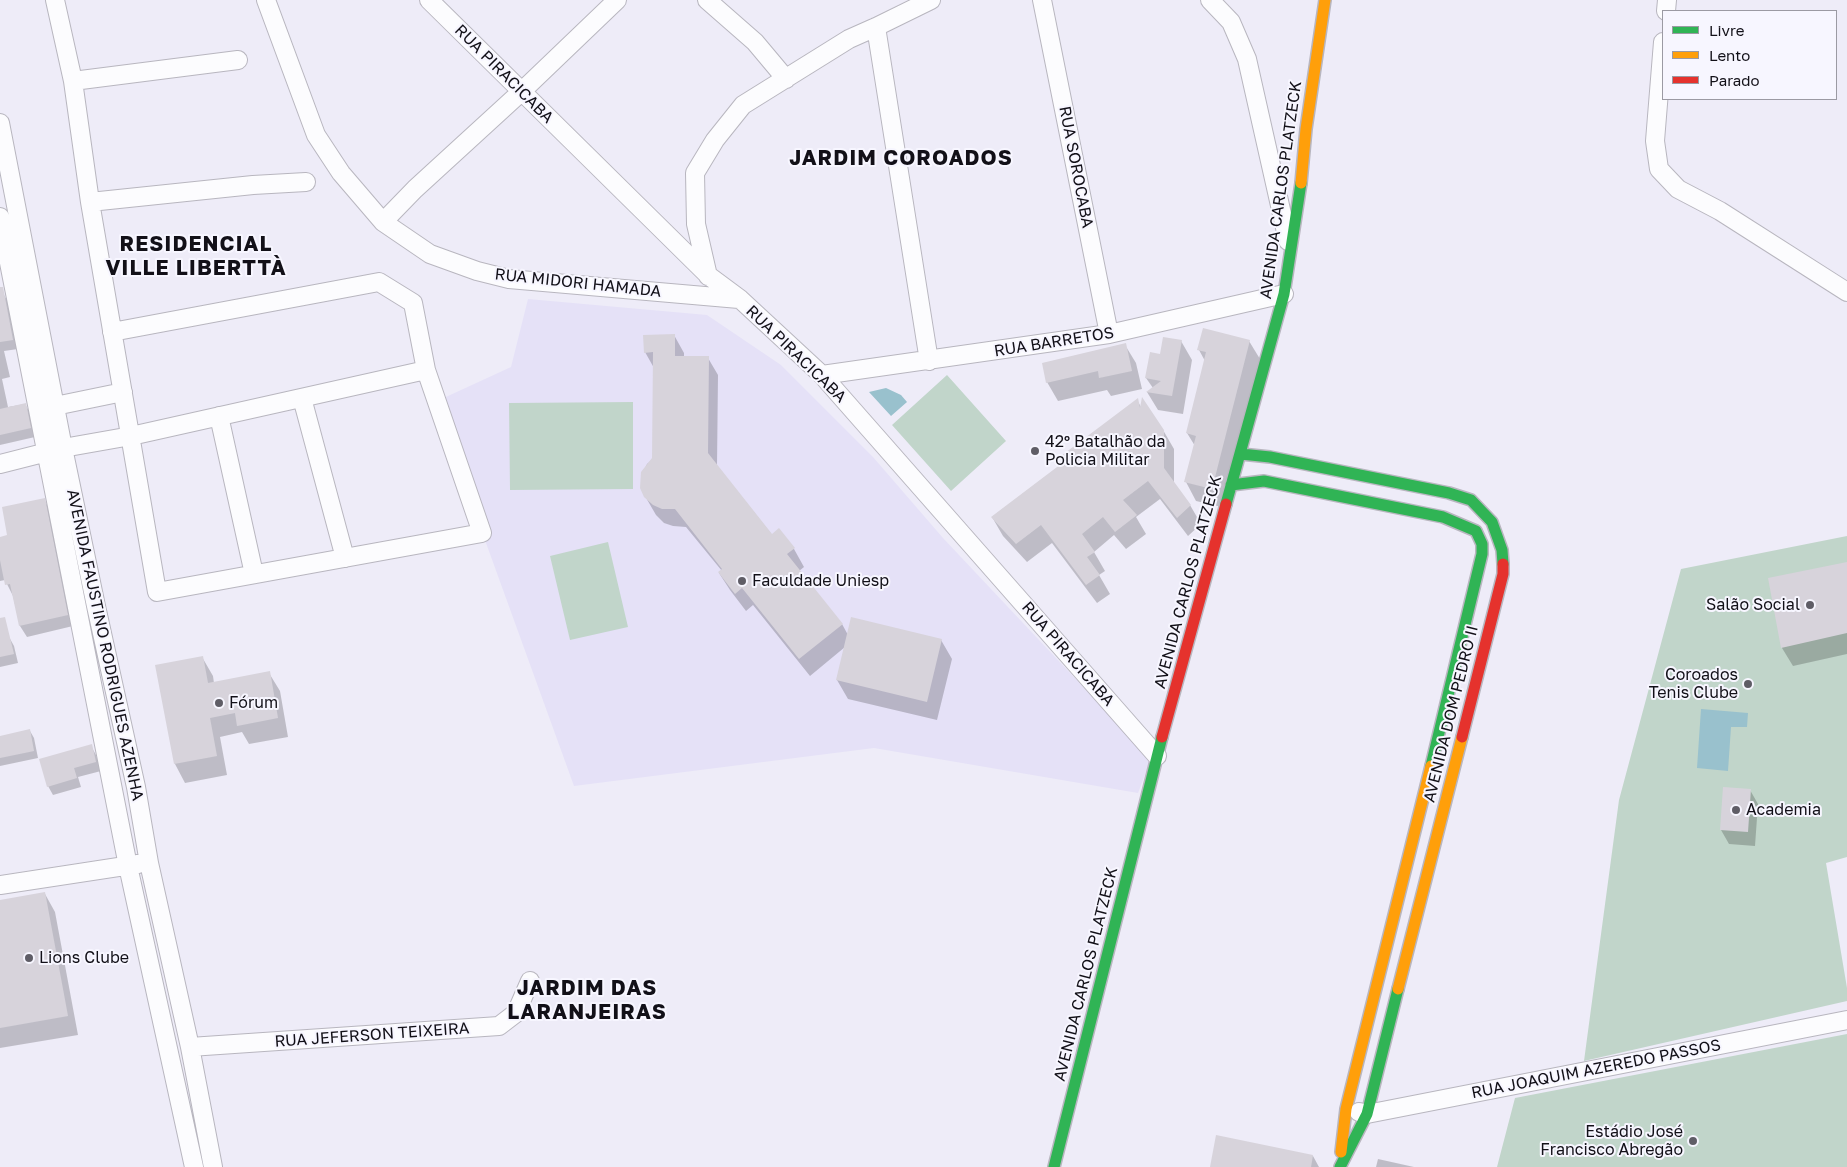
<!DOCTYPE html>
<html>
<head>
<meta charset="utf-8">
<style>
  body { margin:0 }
  #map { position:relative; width:1847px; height:1167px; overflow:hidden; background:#eeecf8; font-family:"Golos Text",sans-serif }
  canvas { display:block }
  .legend { position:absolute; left:1662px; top:10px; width:175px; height:90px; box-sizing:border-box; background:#f7f6ff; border:1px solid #9b9aa3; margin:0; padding:6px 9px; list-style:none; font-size:15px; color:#121018 }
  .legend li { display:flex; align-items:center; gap:10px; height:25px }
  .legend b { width:25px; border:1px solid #9b9aa3 }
</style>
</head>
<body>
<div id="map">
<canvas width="1847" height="1167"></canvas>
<ul class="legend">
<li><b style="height:6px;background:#30b455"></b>Livre</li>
<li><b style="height:6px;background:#ff9f0a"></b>Lento</li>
<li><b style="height:6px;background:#e5322d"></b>Parado</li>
</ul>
</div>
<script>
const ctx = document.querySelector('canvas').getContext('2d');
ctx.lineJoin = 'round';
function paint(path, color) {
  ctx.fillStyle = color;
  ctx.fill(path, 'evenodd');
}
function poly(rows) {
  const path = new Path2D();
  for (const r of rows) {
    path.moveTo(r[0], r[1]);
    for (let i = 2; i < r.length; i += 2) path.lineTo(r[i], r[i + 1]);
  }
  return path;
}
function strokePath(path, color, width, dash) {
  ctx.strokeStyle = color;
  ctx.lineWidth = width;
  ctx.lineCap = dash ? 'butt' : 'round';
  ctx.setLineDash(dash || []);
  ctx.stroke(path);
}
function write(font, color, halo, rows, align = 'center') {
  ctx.font = font + ' "Golos Text",sans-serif';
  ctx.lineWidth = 4;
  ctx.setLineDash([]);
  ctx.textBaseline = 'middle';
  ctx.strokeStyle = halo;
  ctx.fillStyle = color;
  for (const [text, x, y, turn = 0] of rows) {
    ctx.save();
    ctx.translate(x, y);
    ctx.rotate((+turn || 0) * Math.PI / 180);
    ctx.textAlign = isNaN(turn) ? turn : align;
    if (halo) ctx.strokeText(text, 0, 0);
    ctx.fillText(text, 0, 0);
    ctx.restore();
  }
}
paint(poly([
  [528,299,707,315,781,365,873,457,943,538,1151,759,1138,793,874,748,574,786,435,402,511,367]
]), '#e5e1f7');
paint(poly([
  [947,375,1006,441,951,491,892,425],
  [633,402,633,489,510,490,509,403],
  [1847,536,1847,857,1826,863,1847,988,1847,1001,1584,1061,1619,800,1681,569],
  [608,542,628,627,570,640,550,556],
  [1847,1034,1847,1167,1497,1167,1515,1098]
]), '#c1d5ca');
paint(poly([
  [886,388,901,395,907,402,891,416,869,392],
  [1701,709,1748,713,1747,727,1731,727,1728,771,1697,768]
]), '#99c1cd');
paint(poly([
  [4,295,9,304,18,349,4,351,10,377,2,379,8,407,25,404,30,413,35,437,0,445,0,296],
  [674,335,684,353,684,357,708,358,718,375,717,466,772,535,794,549,804,567,799,571,842,624,848,635,941,640,952,659,937,720,848,699,837,680,845,647,810,676,753,605,746,611,730,590,719,573,722,571,686,527,673,526,664,523,656,515,645,496,641,478,647,464,653,459,654,368,645,352],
  [1181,341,1192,360,1183,414,1158,410,1147,392,1153,388,1146,378,1161,355],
  [1249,341,1260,359,1222,507,1196,501,1186,482,1195,446,1187,433,1205,361,1199,350],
  [1125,345,1136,363,1142,389,1111,396,1107,390,1058,401,1047,382],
  [1137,400,1141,407,1163,430,1174,449,1174,483,1190,505,1201,524,1188,536,1160,499,1136,517,1146,534,1126,549,1114,535,1094,552,1105,571,1099,575,1110,594,1097,603,1052,543,1027,562,1003,536,992,517,1066,461],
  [44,499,50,511,73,626,27,637,20,626,13,596,5,580,0,581,0,538,9,536],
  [1847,563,1847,654,1793,666,1782,648,1769,579],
  [9,637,14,646,18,663,0,667,0,639],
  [202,657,213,676,214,683,269,673,280,691,288,737,249,744,242,732,220,737,227,775,185,783,175,764,157,666],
  [30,731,34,738,38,758,0,766,0,737],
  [91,746,96,755,101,771,78,777,81,787,53,795,48,786],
  [1750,790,1758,804,1755,846,1729,844,1721,830],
  [45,894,55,912,78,1035,0,1048,0,902],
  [1313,1156,1319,1167,1211,1167],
  [1378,1159,1414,1167,1376,1167]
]), '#0003');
paint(poly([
  [0,287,3,287,13,340,0,342],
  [1203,328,1250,340,1212,489,1184,482,1196,436,1186,433,1206,352,1197,350],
  [675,334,675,356,709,356,708,453,772,534,779,528,795,548,787,554,843,624,799,659,742,588,735,594,718,572,722,569,675,509,662,509,653,505,644,497,640,488,641,472,652,458,653,352,644,353,643,335],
  [1163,337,1182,340,1172,396,1146,392,1161,381,1145,378,1150,352,1160,354],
  [1126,343,1132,371,1099,378,1098,371,1046,383,1042,363],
  [1142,397,1164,430,1164,468,1191,505,1177,518,1148,481,1123,500,1137,515,1115,532,1103,517,1082,534,1095,552,1087,557,1100,575,1086,585,1041,525,1016,544,991,517,1065,461,1061,456,1138,398,1140,408],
  [26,403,31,428,0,435,0,409],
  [45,498,68,615,19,626,10,584,5,585,0,560,0,537,7,535,2,507],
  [1847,562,1847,633,1781,648,1768,578],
  [5,617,14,654,0,657,0,618],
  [851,617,942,639,927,702,836,680],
  [203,656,208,683,270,671,278,718,237,726,235,713,210,718,217,756,174,764,155,665],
  [30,729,34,751,0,758,0,736],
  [92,744,96,762,74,768,77,778,47,787,39,759],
  [1723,787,1751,789,1748,832,1720,830],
  [45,892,68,1016,0,1028,0,900],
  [1216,1135,1313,1155,1311,1167,1210,1167]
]), '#d7d3db');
const street = poly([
  [55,0,73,81,90,202,157,592,482,533,426,370],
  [266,0,316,135,341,173,383,222,430,254,477,271,509,279,739,299],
  [429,0,709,276,740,299,822,375,1157,756],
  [707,0,755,42,786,79],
  [1042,0,1109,334],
  [1210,0,1231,22,1247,59,1288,241],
  [1666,11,1667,0],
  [876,27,929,361],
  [1663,42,1655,141,1659,169,1678,189,1720,211,1847,292],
  [73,81,238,60],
  [0,123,63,448,96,606,136,787,149,863,190,1047,213,1167],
  [90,202,253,185,306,182],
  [0,217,128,866,194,1167],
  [383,222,415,189,521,92,617,0],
  [708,276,696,224,695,173,715,140,743,105,849,39,876,27,931,0],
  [822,375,1109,334,1284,294],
  [302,398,345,558],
  [55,406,123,392],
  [219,416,254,574],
  [0,464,63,448,131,436,426,370,413,303,379,282,112,332],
  [0,885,138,864],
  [190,1047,499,1026,516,1013,530,981],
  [1359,1112,1367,1114,1847,1020]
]);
const fast = poly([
  [1241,454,1270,457,1449,493,1471,500,1492,522,1502,550,1503,564],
  [1231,485,1264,481,1443,517,1476,531,1482,544,1482,554,1431,766],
  [1226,504,1284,294,1301,183],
  [1054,1167,1162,737],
  [1340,1167,1367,1114,1398,989]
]);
const slow = poly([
  [1301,183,1306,129,1325,0],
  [1398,989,1462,737],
  [1341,1152,1346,1109,1431,766]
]);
const jam = poly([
  [1162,737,1226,504],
  [1462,737,1503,574,1503,564]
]);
strokePath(street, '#b8b6bf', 20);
strokePath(fast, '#b8b6bf', 14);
strokePath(slow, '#b8b6bf', 14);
strokePath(jam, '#b8b6bf', 14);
strokePath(street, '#fcfcfe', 18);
strokePath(fast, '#30b455', 11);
strokePath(slow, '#ff9f0a', 11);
strokePath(jam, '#e5322d', 11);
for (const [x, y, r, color] of [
  [1035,451,5,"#5f5d66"],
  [742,581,5,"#5f5d66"],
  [1810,605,5,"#5f5d66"],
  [1748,684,5,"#5f5d66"],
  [219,703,5,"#5f5d66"],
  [1736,810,5,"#5f5d66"],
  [29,958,5,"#5f5d66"],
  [1693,1141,5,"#5f5d66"]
]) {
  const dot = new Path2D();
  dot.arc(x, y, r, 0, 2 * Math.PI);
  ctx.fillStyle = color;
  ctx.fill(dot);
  strokePath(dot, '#f7f6ff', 2);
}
write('16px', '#121018', '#f7f6ff', [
  ["RUA PIRACICABA",504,74,45],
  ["RUA SOROCABA",1076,167,79],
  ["AVENIDA CARLOS PLATZECK",1281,190,-82],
  ["RUA MIDORI HAMADA",578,283,6],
  ["RUA BARRETOS",1054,342,-9],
  ["RUA PIRACICABA",796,354,44],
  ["AVENIDA CARLOS PLATZECK",1188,582,-75],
  ["AVENIDA FAUSTINO RODRIGUES AZENHA",105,645,78],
  ["RUA PIRACICABA",1068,654,49],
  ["AVENIDA DOM PEDRO II",1451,714,-76],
  ["AVENIDA CARLOS PLATZECK",1086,974,-76],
  ["RUA JEFERSON TEIXEIRA",372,1035,-4],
  ["RUA JOAQUIM AZEREDO PASSOS",1596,1069,-11]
]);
write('16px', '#121018', '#f7f6ff', [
  ["42º Batalhão da",1045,442],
  ["Policia Militar",1045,460],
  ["Faculdade Uniesp",752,581],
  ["Salão Social",1800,605,"right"],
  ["Coroados",1738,675,"right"],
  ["Tenis Clube",1738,693,"right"],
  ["Fórum",229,703],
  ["Academia",1746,810],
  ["Lions Clube",39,958],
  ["Estádio José",1683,1132,"right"],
  ["Francisco Abregão",1683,1150,"right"]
], 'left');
ctx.letterSpacing = '1px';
write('bold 21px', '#121018', '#f7f6ff', [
  ["JARDIM COROADOS",901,158],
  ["RESIDENCIAL",196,244],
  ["VILLE LIBERTTÀ",196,268],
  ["JARDIM DAS",587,988],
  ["LARANJEIRAS",587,1012]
]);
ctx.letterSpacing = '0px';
</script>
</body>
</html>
